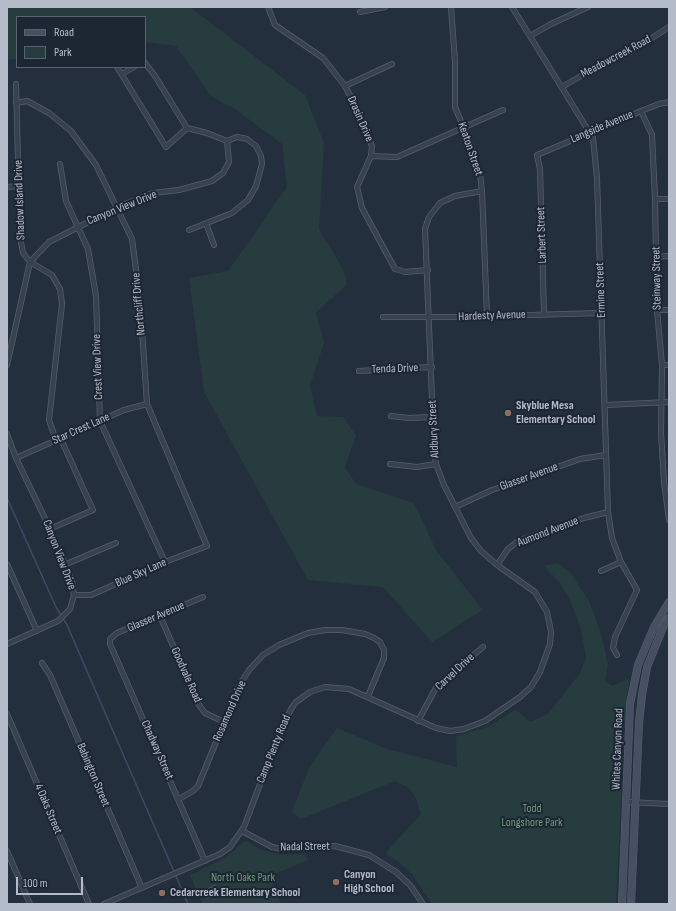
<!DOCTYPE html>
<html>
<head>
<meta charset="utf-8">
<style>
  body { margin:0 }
  #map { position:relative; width:676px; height:911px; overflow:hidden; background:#242f3e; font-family:"Sofia Sans Condensed",sans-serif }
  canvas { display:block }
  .frame { position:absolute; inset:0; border:8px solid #b4bcc9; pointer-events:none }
  .legend { position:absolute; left:16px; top:16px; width:130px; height:52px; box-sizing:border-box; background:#1d2633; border:1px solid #59626f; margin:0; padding:5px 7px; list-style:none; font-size:12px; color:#b4bcc9 }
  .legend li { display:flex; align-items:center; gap:8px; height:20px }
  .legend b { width:20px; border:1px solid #59626f }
  .scale { position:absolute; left:16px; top:877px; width:67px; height:18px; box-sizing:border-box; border:2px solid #b4bcc9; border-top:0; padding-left:5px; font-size:12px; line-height:14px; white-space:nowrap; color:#b4bcc9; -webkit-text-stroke:3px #1d2633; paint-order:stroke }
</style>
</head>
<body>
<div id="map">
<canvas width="676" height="911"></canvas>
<div class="frame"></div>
<ul class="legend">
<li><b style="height:5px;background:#465061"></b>Road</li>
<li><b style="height:11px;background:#263c3f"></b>Park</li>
</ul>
<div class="scale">100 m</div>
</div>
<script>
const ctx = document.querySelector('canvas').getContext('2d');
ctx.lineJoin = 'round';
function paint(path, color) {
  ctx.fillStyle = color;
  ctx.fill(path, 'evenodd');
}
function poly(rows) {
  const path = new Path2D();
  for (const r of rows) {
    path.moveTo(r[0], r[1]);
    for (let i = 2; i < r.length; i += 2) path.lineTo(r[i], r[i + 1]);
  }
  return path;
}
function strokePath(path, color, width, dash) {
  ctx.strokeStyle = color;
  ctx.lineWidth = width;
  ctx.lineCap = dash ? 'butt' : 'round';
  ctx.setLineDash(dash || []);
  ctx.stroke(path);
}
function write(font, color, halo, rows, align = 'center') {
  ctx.font = font + ' "Sofia Sans Condensed",sans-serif';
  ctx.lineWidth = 4;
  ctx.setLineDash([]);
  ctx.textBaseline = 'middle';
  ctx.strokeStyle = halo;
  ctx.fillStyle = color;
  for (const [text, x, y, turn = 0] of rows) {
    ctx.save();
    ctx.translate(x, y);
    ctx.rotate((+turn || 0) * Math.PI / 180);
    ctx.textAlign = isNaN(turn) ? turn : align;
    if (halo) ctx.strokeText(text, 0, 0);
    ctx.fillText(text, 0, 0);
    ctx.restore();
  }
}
paint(poly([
  [7,7,190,7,305,95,324,143,319,229,343,269,347,284,316,313,324,343,310,386,317,416,343,417,356,435,345,467,356,484,414,503,436,550,483,610,432,642,383,587,308,580,204,392,189,278,228,271,287,187,282,144,235,109,211,96,176,46,145,42,145,17,17,17,17,59,7,60],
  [557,563,570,572,589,601,600,630,608,664,605,681,612,686,629,678,625,713,616,904,432,904,412,874,399,862,387,855,388,850,421,814,415,796,409,788,395,781,301,819,292,812,309,768,337,728,387,749,457,767,456,736,488,727,516,709,530,722,548,714,580,673,586,658,581,629,569,598,560,583,544,566],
  [247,841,261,850,281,855,305,854,308,860,270,876,281,904,202,904,190,875,225,858,243,842]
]), '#263c3f');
paint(poly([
  [215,884,221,894,206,899,203,891]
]), '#394c67');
strokePath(poly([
  [7,498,56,607,67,625,188,904]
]), '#394c67', 1.5);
const street = poly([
  [268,7,275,25,323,58,345,86,354,103,372,146,371,156,357,187,362,208,395,269,405,272,428,270],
  [451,7,455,62,455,107,468,138,480,174,482,191,487,316],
  [512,7,593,138,597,178,608,512,612,538,621,562,637,590,615,637,613,648,617,655],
  [360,12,385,7],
  [530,36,551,24,588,7],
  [117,67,166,147,187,128],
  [122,74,134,67],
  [16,84,20,237,23,253,30,262,52,275,60,289,62,304,49,420,56,440],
  [345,86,392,64],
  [562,87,591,70,630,52,669,27],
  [16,103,27,101,49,113,71,131,96,165,132,239,140,300,147,404,207,546,165,562,91,595,74,595],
  [641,111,652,135,655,199,657,310,662,365,661,433,664,482,669,520],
  [371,156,397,157,503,110],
  [60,164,66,201,88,249,96,296,100,421,165,562],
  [7,187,20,186],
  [655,199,669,199],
  [206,223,214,245],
  [189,230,232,213,248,200,256,186,262,164,261,156,256,146,247,139,237,137,227,141],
  [656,257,669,256],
  [657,310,669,310],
  [544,314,540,169,537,155,641,111,659,104,669,102],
  [383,317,462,317,601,313],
  [7,365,30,262,49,242,118,207,153,193,179,190,212,181,223,173,229,162,227,141,207,133,187,128,155,76,145,63],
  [662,365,669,365],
  [359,371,432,367],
  [605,405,669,402],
  [391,416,409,418,433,417],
  [7,434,16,458,50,529,72,581,74,595,70,609,58,621,7,644],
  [16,458,124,410,147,404],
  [390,464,417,467,436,464],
  [455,507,492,490,580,459,606,455],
  [50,529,93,510,60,437],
  [7,564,37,631],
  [64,565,116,543],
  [497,565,508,549,518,541,584,518,608,512],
  [601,571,621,562],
  [203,597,117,633,110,639,110,644,205,861],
  [160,616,199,705,205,713,224,722],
  [42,663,50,675,142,888],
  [7,714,89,904],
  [418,721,437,686,483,647],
  [179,799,193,791,198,786,239,686,249,670,263,655,279,645,308,633,325,630,342,630,365,634,374,638,380,642,384,650,384,658,368,696],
  [627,802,669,804],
  [242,831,272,847,283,849,335,846,369,855,396,872,410,885,423,904],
  [7,851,30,904],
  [104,904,220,854,230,847,244,827,271,755,291,709,296,702,310,692,325,687,349,689,436,728,450,731,464,729,485,721,520,697,531,687,540,672,550,644,551,632,547,612,535,592,497,565,481,551,471,538,444,485,436,464,434,448,425,229,429,217,440,203,455,196,482,191]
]);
const secondary = poly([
  [622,904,630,704,638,665,654,627,669,602],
  [631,904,639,723,642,695,647,667,664,625,669,618]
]);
strokePath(street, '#565f6c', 6);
strokePath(secondary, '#565f6c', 8);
strokePath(street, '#38414e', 4.5);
strokePath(secondary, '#465061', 7);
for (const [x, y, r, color] of [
  [508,413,4,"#8d6e63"],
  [336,882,4,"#8d6e63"],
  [162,893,4,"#8d6e63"]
]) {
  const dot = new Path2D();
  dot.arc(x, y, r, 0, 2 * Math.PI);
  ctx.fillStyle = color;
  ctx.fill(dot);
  strokePath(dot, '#1d2633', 1.5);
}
write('12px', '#b4bcc9', '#1d2633', [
  ["Meadowcreek Road",616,57,-28],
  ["Drasin Drive",360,119,66],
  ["Langside Avenue",602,127,-23],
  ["Keaton Street",470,149,71],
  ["Shadow Island Drive",20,200,-92],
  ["Canyon View Drive",122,208,-22],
  ["Larbert Street",542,235,-92],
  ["Steinway Street",657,278,-91],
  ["Ermine Street",601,290,-92],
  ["Northcliff Drive",139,304,-95],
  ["Hardesty Avenue",492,316,-2],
  ["Crest View Drive",98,367,-92],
  ["Tenda Drive",395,369,-2],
  ["Star Crest Lane",81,429,-24],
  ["Aldbury Street",434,429,-93],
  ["Glasser Avenue",529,477,-20],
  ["Aumond Avenue",548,532,-21],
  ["Canyon View Drive",59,555,69],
  ["Blue Sky Lane",141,573,-24],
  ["Glasser Avenue",156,617,-23],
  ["Carvel Drive",455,672,-43],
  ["Goodvale Road",186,675,66],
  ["Rosamond Drive",230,711,-66],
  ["Camp Plenty Road",274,749,-68],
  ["Whites Canyon Road",618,749,-88],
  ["Chadway Street",157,750,66],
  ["Babington Street",93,775,67],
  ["4 Oaks Street",48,809,67],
  ["Nadal Street",305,847,-1]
]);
write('bold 12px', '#b4bcc9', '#1d2633', [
  ["Skyblue Mesa",516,406],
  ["Elementary School",516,420],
  ["Canyon",344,875],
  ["High School",344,889],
  ["Cedarcreek Elementary School",170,893]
], 'left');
write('12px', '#6b9a76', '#1d2633', [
  ["Todd",532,809],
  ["Longshore Park",532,823],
  ["North Oaks Park",243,878]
]);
</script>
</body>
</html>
